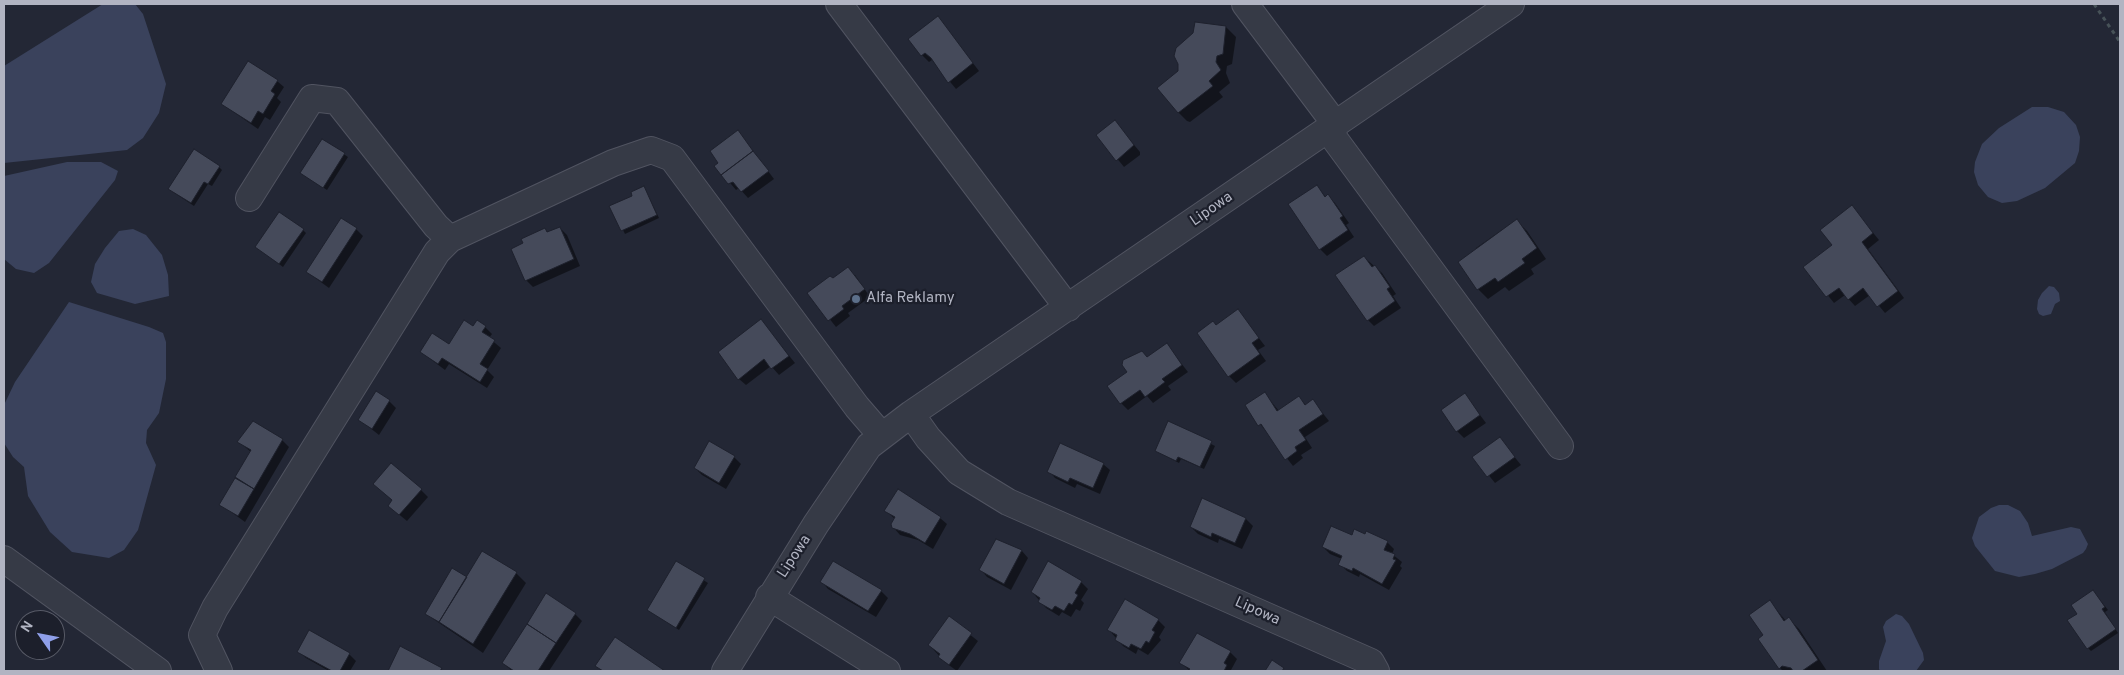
<!DOCTYPE html>
<html>
<head>
<meta charset="utf-8">
<style>
  body { margin:0 }
  #map { position:relative; width:2124px; height:675px; overflow:hidden; background:#232735; font-family:Overpass,sans-serif }
  canvas { display:block }
  .frame { position:absolute; inset:0; border:5px solid #b1b4c2; pointer-events:none }
  .north { position:absolute; left:15px; top:610px; width:50px; height:50px; box-sizing:border-box; background:#1c1f2b; border:1px solid #585b67; border-radius:50%; rotate:303deg; font-size:14px; font-weight:700; line-height:20px; text-align:center; color:#b1b4c2 }
  .north::after { content:''; display:block; margin:auto; width:18px; height:22px; background:#8f9fe9; clip-path:polygon(50% 0,100% 100%,50% 72%,0 100%) }
</style>
</head>
<body>
<div id="map">
<canvas width="2124" height="675"></canvas>
<div class="frame"></div>
<div class="north">N</div>
</div>
<script>
const ctx = document.querySelector('canvas').getContext('2d');
ctx.lineJoin = 'round';
function paint(path, color) {
  ctx.fillStyle = color;
  ctx.fill(path, 'evenodd');
}
function poly(rows) {
  const path = new Path2D();
  for (const r of rows) {
    path.moveTo(r[0], r[1]);
    for (let i = 2; i < r.length; i += 2) path.lineTo(r[i], r[i + 1]);
  }
  return path;
}
function strokePath(path, color, width, dash) {
  ctx.strokeStyle = color;
  ctx.lineWidth = width;
  ctx.lineCap = dash ? 'butt' : 'round';
  ctx.setLineDash(dash || []);
  ctx.stroke(path);
}
function write(font, color, halo, rows, align = 'center') {
  ctx.font = font + ' Overpass,sans-serif';
  ctx.lineWidth = 4.5;
  ctx.setLineDash([]);
  ctx.textBaseline = 'middle';
  ctx.strokeStyle = halo;
  ctx.fillStyle = color;
  for (const [text, x, y, turn = 0] of rows) {
    ctx.save();
    ctx.translate(x, y);
    ctx.rotate((+turn || 0) * Math.PI / 180);
    ctx.textAlign = isNaN(turn) ? turn : align;
    if (halo) ctx.strokeText(text, 0, 0);
    ctx.fillText(text, 0, 0);
    ctx.restore();
  }
}
paint(poly([
  [103,4,135,4,143,14,166,84,159,113,143,138,127,150,4,163,4,66],
  [2032,107,2048,107,2064,112,2076,125,2080,137,2079,151,2075,163,2045,188,2017,201,2002,203,1988,197,1978,185,1974,172,1975,162,1982,144,1999,128],
  [67,162,101,162,118,171,115,180,49,263,34,273,16,269,4,259,4,176],
  [133,229,146,235,162,255,168,275,169,296,135,304,97,293,91,282,95,264,105,248,119,231],
  [2049,286,2054,287,2059,293,2060,301,2055,304,2051,314,2043,316,2039,314,2037,309,2038,300,2042,293],
  [69,302,149,327,163,333,166,342,166,379,159,413,147,430,146,443,156,465,138,530,124,550,109,558,72,552,50,532,28,496,24,467,13,457,4,443,4,405,15,382],
  [1999,505,2008,505,2020,511,2028,523,2032,536,2071,527,2080,529,2088,544,2086,549,2083,553,2052,569,2035,574,2019,577,1995,571,1975,546,1972,538,1979,517,1991,508],
  [1896,614,1902,616,1909,624,1923,653,1924,660,1916,671,1880,671,1879,669,1879,661,1886,641,1883,627,1886,621]
]), '#3a425c');
paint(poly([
  [944,25,979,71,956,89,932,60,929,62,922,55],
  [1226,27,1236,37,1232,64,1227,66,1226,73,1230,83,1219,92,1223,97,1190,122,1187,121,1177,111,1179,72],
  [277,81,284,87,277,98,281,102,270,120,265,117,258,129,222,104],
  [1115,122,1140,152,1140,155,1124,167,1098,135],
  [744,139,774,179,748,198,739,188,736,190,716,166],
  [323,140,348,157,327,190,305,176],
  [219,167,222,170,212,186,208,184,194,206,173,192],
  [1316,186,1326,197,1328,196,1335,203,1349,223,1346,225,1354,237,1327,256,1320,249],
  [644,187,659,218,625,234,611,206,634,196],
  [1852,207,1879,240,1868,249,1904,298,1885,313,1870,295,1855,306,1845,295,1834,303,1805,267,1834,246],
  [1516,220,1527,231,1546,259,1531,269,1534,274,1509,291,1505,287,1488,299,1478,289,1476,248],
  [560,228,567,235,580,266,533,287,526,280,524,244,545,229,549,233],
  [356,229,363,236,329,288,307,272],
  [303,230,306,233,283,267,256,247],
  [1364,257,1382,273,1396,294,1393,296,1401,308,1374,326,1368,320],
  [855,275,870,297,848,313,850,316,836,327,809,293,833,280],
  [1238,311,1265,346,1258,350,1266,361,1236,383,1229,376,1217,326],
  [761,321,795,363,779,375,771,366,746,385,739,379],
  [485,327,492,334,489,338,501,348,487,370,494,377,487,388,449,364,445,370,421,352,449,346,473,328],
  [1167,345,1188,372,1168,386,1171,390,1153,403,1147,396,1128,410,1121,403,1129,372,1124,361,1130,356,1148,358],
  [1265,394,1279,411,1299,398,1306,405,1313,401,1329,421,1305,437,1312,448,1301,455,1303,458,1293,466,1246,406],
  [1465,395,1486,423,1464,438,1457,431],
  [389,401,396,408,379,435,360,420],
  [253,423,282,440,289,447,245,522,220,504,251,452,239,442],
  [1169,423,1215,446,1204,469,1181,459,1179,463,1156,451],
  [1500,439,1521,465,1495,483,1474,457],
  [734,457,741,464,726,489,702,475,695,468],
  [1103,464,1110,470,1100,494,1077,484,1075,488,1055,478,1049,471],
  [374,484,421,490,428,497,407,521,396,512,393,501],
  [1203,500,1246,519,1253,526,1242,549,1219,539,1218,543,1198,534,1191,527],
  [886,511,940,518,947,524,933,549,918,540,900,535,893,527,895,519],
  [1352,537,1387,542,1394,549,1392,554,1402,562,1400,566,1402,568,1389,590,1360,574,1359,577,1347,571,1340,564,1342,559,1330,554,1323,547],
  [997,541,1022,551,1028,558,1011,590,987,577,981,570],
  [677,563,708,583,679,630,648,610],
  [516,573,526,583,483,653,426,614,467,578],
  [822,582,881,591,888,598,876,617,828,589],
  [1081,582,1088,589,1081,600,1084,603,1080,611,1076,609,1071,617,1062,612,1059,616,1046,608,1032,592],
  [2093,591,2108,610,2105,612,2118,633,2091,651,2088,648,2078,614],
  [1770,602,1786,621,1789,619,1799,629,1827,671,1783,671,1780,668,1765,635],
  [575,614,582,621,549,671,512,671,503,663],
  [949,618,978,641,957,671,946,663,929,645],
  [1158,620,1165,627,1159,637,1161,640,1148,655,1138,649,1136,654,1123,646,1109,630],
  [615,639,663,671,602,671,597,666],
  [401,648,441,669,443,671,389,671],
  [299,652,349,654,356,661,350,671,329,671,306,658],
  [1230,652,1237,659,1231,670,1232,671,1190,671,1181,663]
]), '#0007');
const building = poly([
  [938,16,973,63,948,83,931,58,925,53,921,56,908,39,938,16],
  [1195,22,1226,26,1223,54,1217,56,1216,62,1221,70,1209,81,1213,86,1178,113,1157,88,1178,71,1178,64,1174,56,1176,48,1193,33,1195,22],
  [248,61,278,80,271,91,275,94,263,114,258,111,251,123,221,104,248,61],
  [1115,120,1134,145,1116,161,1096,135,1115,120],
  [738,130,753,151,721,175,714,166,718,163,710,151,738,130],
  [322,139,345,153,323,188,300,173,322,139],
  [194,149,220,166,208,184,204,182,191,203,168,189,194,149],
  [753,151,769,171,741,192,733,182,728,184,721,175,753,151],
  [1317,185,1325,197,1328,194,1343,216,1340,218,1348,230,1319,250,1288,204,1317,185],
  [644,186,657,215,621,231,609,206,632,196,631,192,644,186],
  [1852,205,1873,233,1862,242,1898,291,1877,307,1863,288,1848,300,1839,288,1826,297,1803,267,1832,245,1820,230,1852,205],
  [279,212,304,229,279,264,255,247,279,212],
  [341,218,357,228,322,282,306,272,341,218],
  [1517,219,1537,248,1522,259,1525,263,1498,282,1495,278,1477,290,1458,262,1517,219],
  [560,227,574,259,525,281,511,249,523,243,521,239,545,228,547,232,560,227],
  [1364,256,1372,267,1375,265,1390,287,1387,289,1395,301,1367,321,1335,275,1364,256],
  [848,267,865,289,842,306,844,309,828,321,807,293,830,276,833,278,848,267],
  [1238,309,1259,338,1252,343,1260,354,1228,377,1197,333,1213,321,1216,325,1238,309],
  [761,319,789,356,771,369,764,359,738,380,718,352,761,319],
  [464,320,473,326,477,320,486,326,482,332,495,340,480,364,488,369,480,382,442,358,438,364,420,352,432,333,449,344,464,320],
  [1167,343,1182,365,1162,379,1165,382,1145,397,1140,390,1120,404,1107,386,1127,372,1122,365,1123,360,1142,351,1147,357,1167,343],
  [376,391,390,400,372,429,358,420,376,391],
  [1265,392,1277,411,1299,396,1305,405,1313,399,1323,414,1299,430,1306,440,1295,447,1297,451,1285,460,1261,424,1258,426,1245,405,1265,392],
  [1465,393,1480,415,1456,432,1441,410,1465,393],
  [253,421,283,439,254,489,235,477,251,450,237,442,253,421],
  [1168,421,1212,441,1200,467,1178,457,1176,461,1155,451,1168,421],
  [1500,437,1515,457,1487,477,1472,457,1500,437],
  [709,441,735,456,719,483,694,468,709,441],
  [1060,443,1104,463,1093,488,1070,478,1068,482,1047,472,1060,443],
  [391,463,422,489,399,515,388,506,392,500,373,484,391,463],
  [235,478,254,489,238,516,219,505,235,478],
  [898,489,941,517,925,543,910,534,892,528,891,524,895,517,884,511,898,489],
  [1202,498,1246,518,1235,543,1212,533,1211,537,1190,527,1202,498],
  [1331,526,1352,535,1354,529,1365,534,1366,531,1388,541,1384,550,1395,554,1393,559,1396,560,1382,584,1353,568,1352,571,1338,565,1342,556,1322,547,1331,526],
  [996,539,1022,550,1004,584,979,570,996,539],
  [482,551,517,572,473,644,439,622,482,551],
  [676,561,705,578,676,628,647,610,676,561],
  [833,561,882,590,868,611,820,582,833,561],
  [1048,561,1082,581,1075,593,1078,595,1072,605,1069,603,1064,611,1055,606,1052,610,1038,602,1040,598,1031,592,1048,561],
  [452,568,467,577,439,622,425,614,452,568],
  [2093,590,2105,607,2102,609,2116,629,2087,649,2067,620,2077,614,2071,605,2093,590],
  [546,593,576,613,556,643,527,624,546,593],
  [1125,599,1159,619,1152,630,1155,632,1149,643,1146,641,1141,649,1131,644,1129,648,1115,640,1117,635,1107,630,1125,599],
  [1770,600,1784,621,1789,617,1818,660,1802,671,1793,671,1791,668,1782,666,1779,669,1758,639,1763,635,1749,615,1770,600],
  [949,616,972,633,949,665,938,657,940,654,928,645,949,616],
  [527,624,556,643,538,671,514,671,502,663,527,624],
  [309,630,350,653,340,671,332,671,297,652,309,630],
  [1197,633,1231,651,1224,663,1227,665,1224,671,1188,671,1190,669,1179,663,1197,633],
  [615,637,665,671,603,671,595,666,615,637],
  [400,646,442,668,440,671,388,671,400,646],
  [1272,660,1284,668,1282,671,1265,671,1272,660]
]);
paint(building, '#454a5a');
strokePath(building, '#1e212d', 1);
const minor = poly([
  [839,4,1068,308],
  [1245,4,1336,125],
  [1328,130,1560,446],
  [249,198,312,98,337,101,436,226,450,239,613,163,651,150,672,158,857,407,882,436],
  [911,414,928,438,959,472,1008,502,1371,662,1376,671],
  [4,559,158,671],
  [769,597,887,671],
  [219,671,202,635,215,608,437,252,450,239],
  [725,671,816,524,869,446,911,414,1511,4]
]);
strokePath(minor, '#515461', 28);
strokePath(poly([
  [2094,4,2120,42]
]), '#475258', 3, [4, 4]);
strokePath(minor, '#363a46', 26);
for (const [x, y, r, color] of [
  [856,299,5,"#5c6f8a"]
]) {
  const dot = new Path2D();
  dot.arc(x, y, r, 0, 2 * Math.PI);
  ctx.fillStyle = color;
  ctx.fill(dot);
  strokePath(dot, '#1c1f2b', 2);
}
write('15px', '#b1b4c2', '#1c1f2b', [
  ["Lipowa",1212,210,-35],
  ["Lipowa",795,557,-57],
  ["Lipowa",1257,612,24]
]);
write('15px', '#b1b4c2', '#1c1f2b', [
  ["Alfa Reklamy",866,299]
], 'left');
</script>
</body>
</html>
